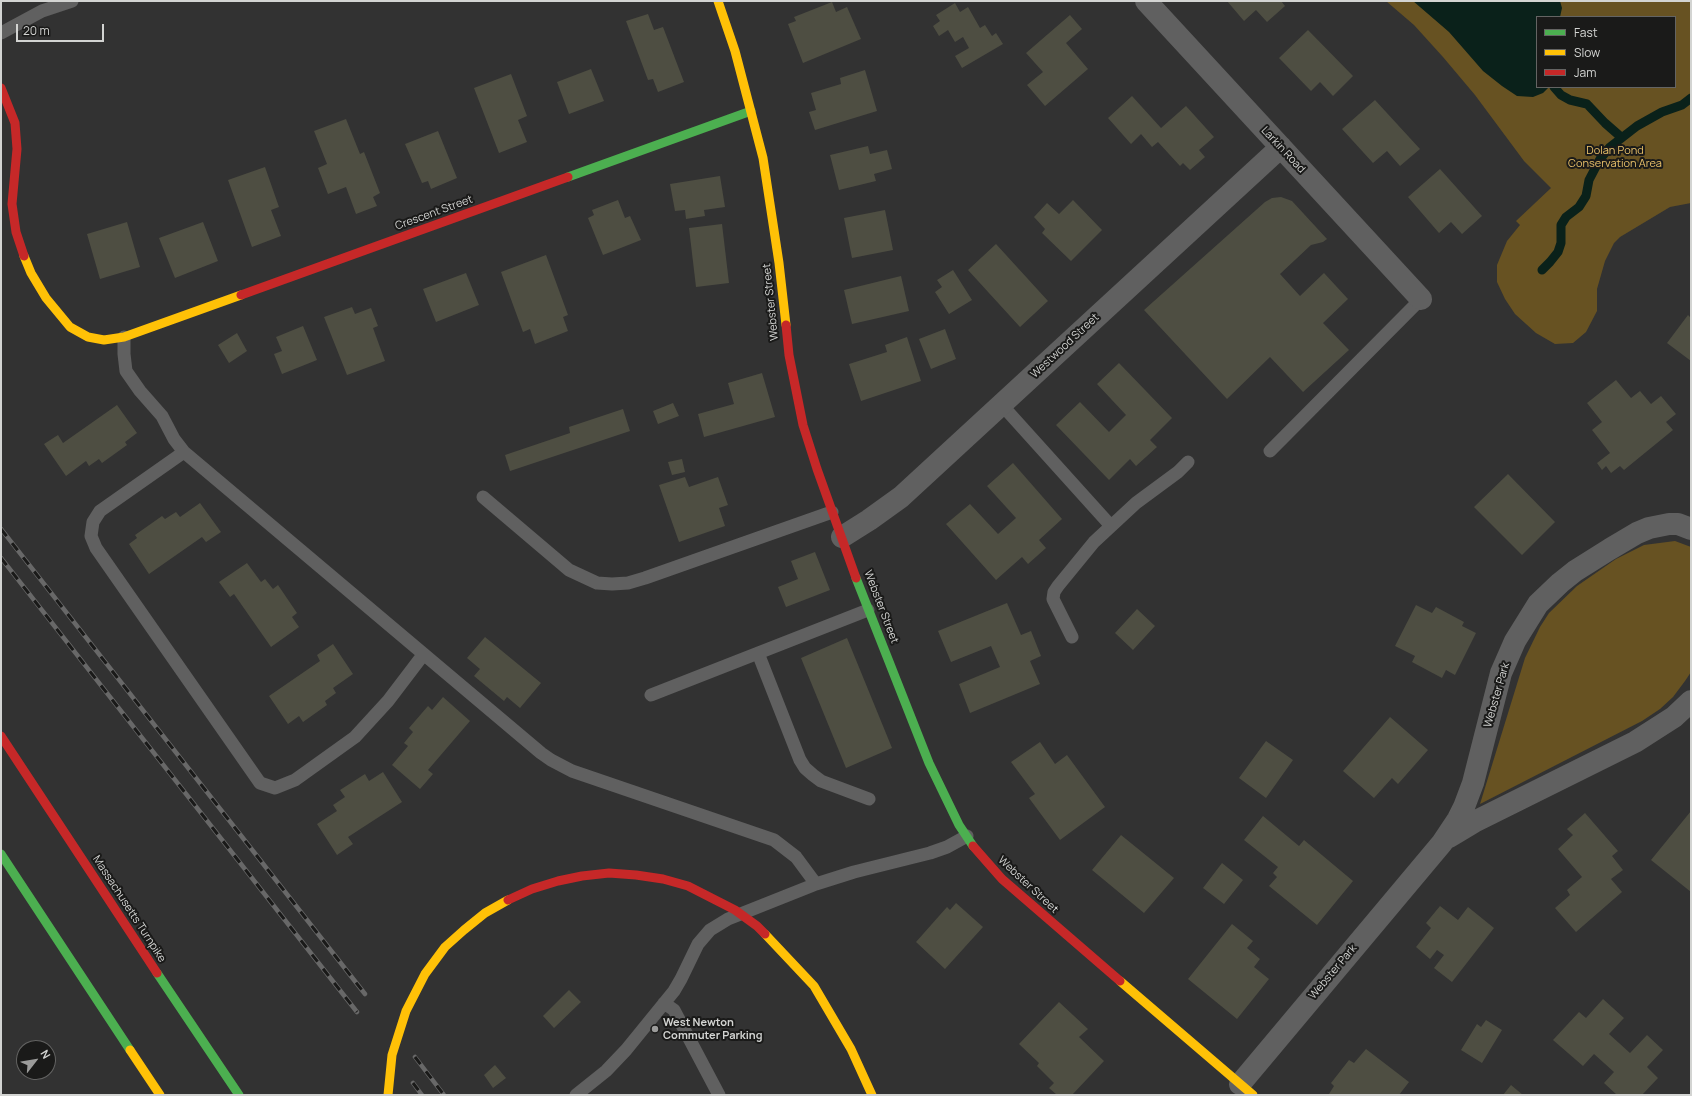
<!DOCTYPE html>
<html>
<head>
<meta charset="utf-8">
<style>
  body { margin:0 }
  #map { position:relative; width:1692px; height:1096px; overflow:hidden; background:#323232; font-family:Manrope,sans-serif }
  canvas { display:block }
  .frame { position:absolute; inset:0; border:2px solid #d3d4d2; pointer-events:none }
  .legend { position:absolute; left:1536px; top:16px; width:140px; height:72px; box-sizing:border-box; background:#1a1a19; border:1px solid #646463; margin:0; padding:5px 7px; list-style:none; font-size:12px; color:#d3d4d2 }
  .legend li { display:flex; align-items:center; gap:8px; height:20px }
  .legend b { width:20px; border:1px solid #646463 }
  .north { position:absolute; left:16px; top:1040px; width:40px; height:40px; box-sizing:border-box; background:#1a1a19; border:1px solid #646463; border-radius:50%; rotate:59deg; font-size:11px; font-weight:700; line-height:16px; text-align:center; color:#d3d4d2 }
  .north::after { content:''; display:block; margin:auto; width:14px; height:18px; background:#9b9b9a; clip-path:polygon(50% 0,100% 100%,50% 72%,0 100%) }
  .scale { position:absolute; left:16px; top:24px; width:88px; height:18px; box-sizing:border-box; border:2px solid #d3d4d2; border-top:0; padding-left:5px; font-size:12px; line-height:14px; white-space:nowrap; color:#d3d4d2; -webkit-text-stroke:3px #1a1a19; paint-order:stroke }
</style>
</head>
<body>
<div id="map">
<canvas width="1692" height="1096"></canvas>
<div class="frame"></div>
<ul class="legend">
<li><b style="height:5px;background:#4caf50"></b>Fast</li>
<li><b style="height:5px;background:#ffc107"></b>Slow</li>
<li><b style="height:5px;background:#c62828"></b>Jam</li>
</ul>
<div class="north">N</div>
<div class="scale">20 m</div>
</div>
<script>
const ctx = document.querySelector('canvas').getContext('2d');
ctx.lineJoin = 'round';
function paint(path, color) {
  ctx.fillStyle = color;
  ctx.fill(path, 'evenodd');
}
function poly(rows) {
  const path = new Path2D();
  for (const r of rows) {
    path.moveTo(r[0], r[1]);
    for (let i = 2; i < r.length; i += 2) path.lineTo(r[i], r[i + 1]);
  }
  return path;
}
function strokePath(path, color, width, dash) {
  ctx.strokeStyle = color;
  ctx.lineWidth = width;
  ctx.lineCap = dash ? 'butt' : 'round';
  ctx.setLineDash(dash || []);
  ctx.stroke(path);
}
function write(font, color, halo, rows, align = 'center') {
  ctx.font = font + ' Manrope,sans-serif';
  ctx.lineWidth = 4;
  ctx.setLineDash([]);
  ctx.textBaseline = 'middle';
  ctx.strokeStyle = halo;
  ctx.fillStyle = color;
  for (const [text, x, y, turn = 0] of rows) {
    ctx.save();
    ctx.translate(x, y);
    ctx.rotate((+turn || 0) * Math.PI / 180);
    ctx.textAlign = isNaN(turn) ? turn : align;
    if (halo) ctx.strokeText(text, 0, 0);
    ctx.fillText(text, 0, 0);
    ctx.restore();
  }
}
paint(poly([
  [1386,1,1691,1,1691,203,1670,207,1620,237,1614,243,1605,261,1597,289,1597,311,1586,332,1573,343,1555,344,1536,333,1515,314,1505,299,1497,282,1497,265,1507,241,1520,225,1516,221,1551,188,1524,161,1475,95,1443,57,1414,25],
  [1537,17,1675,17,1675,87,1537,87],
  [1675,541,1691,547,1691,672,1685,681,1673,697,1660,709,1642,721,1480,804,1525,658,1540,627,1549,613,1577,586,1616,559,1644,545]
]), '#675222');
paint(poly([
  [1413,1,1560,1,1562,8,1560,17,1537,17,1537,87,1549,87,1543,93,1533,97,1517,96,1502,86,1483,71,1449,32]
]), '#0a211a');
strokePath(poly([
  [1554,87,1561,95,1570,100,1587,104,1605,123,1621,137],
  [1542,270,1550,262,1558,252,1561,243,1561,225,1566,217,1579,207,1586,196,1589,180,1600,159,1610,147,1637,126,1662,112,1682,105,1691,98]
]), '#0a211a', 9);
paint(poly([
  [1227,1,1281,1,1285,6,1267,22,1256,10,1244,21],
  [832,2,836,12,847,7,861,39,803,63,788,24,796,21,794,17],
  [955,3,960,12,968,7,980,28,985,25,992,36,996,33,1003,44,962,68,955,56,969,48,963,37,955,42,948,30,939,36,933,26,940,21,936,15],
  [648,14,654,30,663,27,684,82,658,92,653,79,648,80,626,21],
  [1070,15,1082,29,1066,43,1088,69,1045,106,1027,85,1043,72,1026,53],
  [1308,30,1353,76,1333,96,1320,82,1311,91,1279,58],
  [591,69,604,101,569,114,557,82],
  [865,70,877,111,815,130,809,112,816,110,811,93,841,84,840,78],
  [511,74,527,116,518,120,527,142,499,153,474,88],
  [1132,96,1161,128,1186,106,1214,137,1199,150,1205,157,1190,170,1183,163,1180,166,1158,142,1152,147,1141,134,1131,144,1108,118],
  [1375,100,1420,149,1400,166,1387,151,1373,163,1342,129],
  [346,119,360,154,364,152,380,193,373,197,377,206,356,214,346,187,328,194,318,168,327,164,314,131],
  [438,131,457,178,431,189,428,181,422,183,405,144],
  [868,146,870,154,887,150,892,169,874,174,876,181,839,190,830,155],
  [265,167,279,207,271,210,281,236,252,247,228,180],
  [1440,169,1482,216,1462,234,1451,222,1439,233,1408,197],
  [720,176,725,207,704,210,705,216,686,219,685,210,675,211,670,184],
  [1281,197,1292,201,1327,239,1323,242,1311,245,1280,274,1300,296,1324,273,1348,299,1323,323,1349,350,1303,392,1270,357,1227,399,1144,310,1265,202,1272,198],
  [618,200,625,218,630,216,641,240,603,255,588,218,594,215,592,210],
  [1073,200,1102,230,1071,261,1042,233,1045,229,1034,217,1047,203,1059,214],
  [885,210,893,250,852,258,844,218],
  [127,222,140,267,100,279,87,234],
  [203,222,218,261,175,278,159,238],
  [722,224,729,283,696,287,689,228],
  [996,244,1048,301,1020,327,968,270],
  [546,255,568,315,563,317,568,331,535,344,530,329,523,332,501,272],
  [953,270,972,300,949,314,935,292,942,287,937,280],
  [466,273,479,305,436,322,423,289],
  [901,276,909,311,852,324,844,290],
  [352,307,355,314,371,308,378,326,373,328,385,361,347,375,324,317],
  [1688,315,1691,318,1691,361,1667,343],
  [303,326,317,360,282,374,274,354,282,351,276,337],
  [945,329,956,359,931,369,919,339],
  [237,333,247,351,229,363,218,345],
  [907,337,921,381,861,401,849,364,887,352,885,345],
  [1119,363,1172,418,1150,440,1157,447,1136,466,1130,459,1109,480,1056,425,1080,402,1109,432,1126,415,1097,384],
  [762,373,775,417,704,437,698,414,734,404,728,383],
  [1616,380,1631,398,1640,391,1651,404,1661,396,1676,414,1666,422,1673,430,1624,470,1620,466,1611,473,1606,466,1602,470,1597,463,1610,453,1592,430,1602,422,1587,403],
  [673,403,679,416,658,424,653,411],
  [117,405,137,433,125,442,127,445,102,463,99,459,89,466,86,461,66,476,44,444,58,435,63,443],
  [623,409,630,431,510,471,505,455,570,433,569,427],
  [682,459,685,472,672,475,668,462],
  [1013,463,1062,519,1039,540,1046,548,1028,564,1022,557,996,580,946,524,970,504,998,534,1016,518,987,486],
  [1508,474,1555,522,1522,555,1474,507],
  [685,477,689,487,718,477,728,505,719,508,725,526,679,542,659,485],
  [200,503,221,532,206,542,202,537,149,574,129,544,137,538,135,535,162,516,165,519,176,512,180,517],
  [815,552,830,590,786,607,778,587,798,579,791,561],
  [247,563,261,582,265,579,273,589,278,585,297,613,292,617,299,627,271,647,234,594,230,597,219,582],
  [1007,603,1021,635,1031,631,1041,656,1030,661,1040,684,970,713,959,684,1000,667,991,646,951,662,938,631],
  [1416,605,1432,613,1436,607,1464,622,1462,626,1476,633,1455,675,1446,670,1442,678,1412,662,1415,656,1395,646],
  [1137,609,1155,626,1133,650,1115,633],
  [485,637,541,683,520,708,507,697,504,701,474,676,480,669,467,658],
  [847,638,892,748,846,768,801,658],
  [333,644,353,674,333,688,336,693,325,701,327,705,303,722,299,716,288,724,269,696,320,661,317,655],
  [443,697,470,721,428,770,433,774,420,789,392,765,408,746,404,743,413,732,409,728,428,706,432,710],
  [1390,717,1428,750,1398,784,1392,778,1374,798,1343,771],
  [1266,741,1293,760,1266,798,1239,778],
  [1040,742,1055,764,1067,755,1105,807,1060,840,1029,798,1035,794,1011,762],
  [383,772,402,802,348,837,353,844,337,855,317,824,337,811,333,805,345,797,340,790,365,774,369,781],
  [1691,811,1691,892,1651,860],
  [1585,813,1618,851,1612,856,1623,870,1611,879,1622,892,1576,932,1555,908,1570,895,1567,890,1582,877,1558,849,1573,835,1567,829],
  [1263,816,1299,846,1304,840,1353,881,1317,925,1269,886,1277,877,1273,873,1278,867,1244,840],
  [1121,835,1174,878,1144,913,1092,870],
  [1222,863,1243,880,1224,904,1203,888],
  [956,903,983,927,945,969,916,942,947,907,950,910],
  [1440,906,1458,920,1468,907,1494,928,1452,982,1434,968,1444,955,1437,950,1430,959,1416,947,1431,928,1426,923],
  [1232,924,1253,941,1247,948,1260,959,1254,967,1269,979,1237,1019,1188,979],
  [569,990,581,1002,554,1028,543,1016],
  [1603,999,1624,1018,1609,1034,1630,1053,1647,1035,1663,1050,1647,1067,1658,1078,1642,1095,1617,1095,1604,1083,1614,1072,1594,1054,1583,1066,1553,1040,1579,1012,1586,1018],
  [1059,1002,1088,1029,1079,1037,1104,1061,1072,1095,1057,1095,1049,1088,1054,1083,1037,1066,1039,1063,1019,1044],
  [1486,1020,1502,1030,1482,1063,1461,1050,1477,1024,1481,1027],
  [1366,1049,1409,1082,1399,1095,1329,1094,1334,1086,1331,1083,1349,1060,1354,1063],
  [495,1065,506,1078,493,1088,484,1075],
  [1511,1085,1523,1095,1503,1095]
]), '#4e4e42');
strokePath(poly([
  [1,33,42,11,72,1],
  [124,337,124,354,126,371,140,391,162,416,174,439,184,452,541,753,551,760,572,771,774,840,796,857,816,884],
  [1001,404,1111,526],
  [1270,451,1421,299],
  [184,452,100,511,93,522,91,536,96,548,260,783,275,788,295,780,355,737,388,701,423,655],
  [483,497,569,570,597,583,612,584,628,583,645,578,832,512],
  [1072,637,1053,599,1054,592,1058,586,1094,542,1136,503,1178,472,1188,462],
  [758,653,800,760,805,768,813,775,821,781,869,799],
  [651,695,868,610],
  [664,1003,674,1010,719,1095],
  [576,1095,606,1071,626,1050,674,991,681,979,698,944,710,930,728,919,816,884,854,872,930,853,947,847,967,836]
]), '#606060', 13);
strokePath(poly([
  [1146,1,1421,299],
  [842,537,869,520,901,497,1281,147],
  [1449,837,1474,822,1635,742,1674,717,1691,701],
  [1240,1084,1442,843,1458,819,1464,807,1473,783,1501,673,1515,641,1538,604,1560,583,1575,571,1610,549,1637,533,1649,528,1669,524,1678,524,1691,529]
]), '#606060', 22);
strokePath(poly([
  [568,177,751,111],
  [856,578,929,763,959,825,973,846],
  [1,854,130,1050],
  [157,973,239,1095]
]), '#4caf50', 9);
strokePath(poly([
  [718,1,735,51,763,158,779,263,786,325],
  [24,256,31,273,46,298,70,327,88,337,104,340,124,337,241,295],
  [765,934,814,986,851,1049,872,1095],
  [1120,981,1253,1095],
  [130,1050,160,1095],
  [388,1095,392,1055,406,1011,425,974,445,947,464,930,485,913,508,900]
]), '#ffc107', 9);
strokePath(poly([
  [1,88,15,123,17,149,12,204,16,232,24,256],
  [241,295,568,177],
  [786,325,789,355,803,425,817,469,856,578],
  [1,736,157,973],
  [973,846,1002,879,1120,981],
  [508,900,532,889,558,881,582,876,609,873,636,875,663,879,688,886,735,910,757,926,765,934]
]), '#c62828', 9);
const rail = poly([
  [1,529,365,994],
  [1,558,357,1012],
  [415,1057,444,1095],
  [413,1083,422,1095]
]);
strokePath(rail, '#686868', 4.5);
strokePath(rail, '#1a1a19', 3, [9]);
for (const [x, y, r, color] of [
  [655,1029,4,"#9b9b9a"]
]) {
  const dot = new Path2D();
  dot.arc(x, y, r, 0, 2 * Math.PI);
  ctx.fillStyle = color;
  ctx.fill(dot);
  strokePath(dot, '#1a1a19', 1.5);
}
write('11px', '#d3d4d2', '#1a1a19', [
  ["Larkin Road",1283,150,47],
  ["Crescent Street",434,213,-20],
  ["Webster Street",771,302,-96],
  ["Westwood Street",1065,346,-43],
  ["Webster Street",881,607,69],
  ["Webster Park",1497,695,-74],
  ["Webster Street",1028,885,43],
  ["Massachusetts Turnpike",129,909,57],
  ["Webster Park",1333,972,-50]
]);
write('11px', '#e9c16a', '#1a1a19', [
  ["Dolan Pond",1615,151],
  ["Conservation Area",1615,164]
]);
write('bold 11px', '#d3d4d2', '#1a1a19', [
  ["West Newton",663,1023],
  ["Commuter Parking",663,1036]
], 'left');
</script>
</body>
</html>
